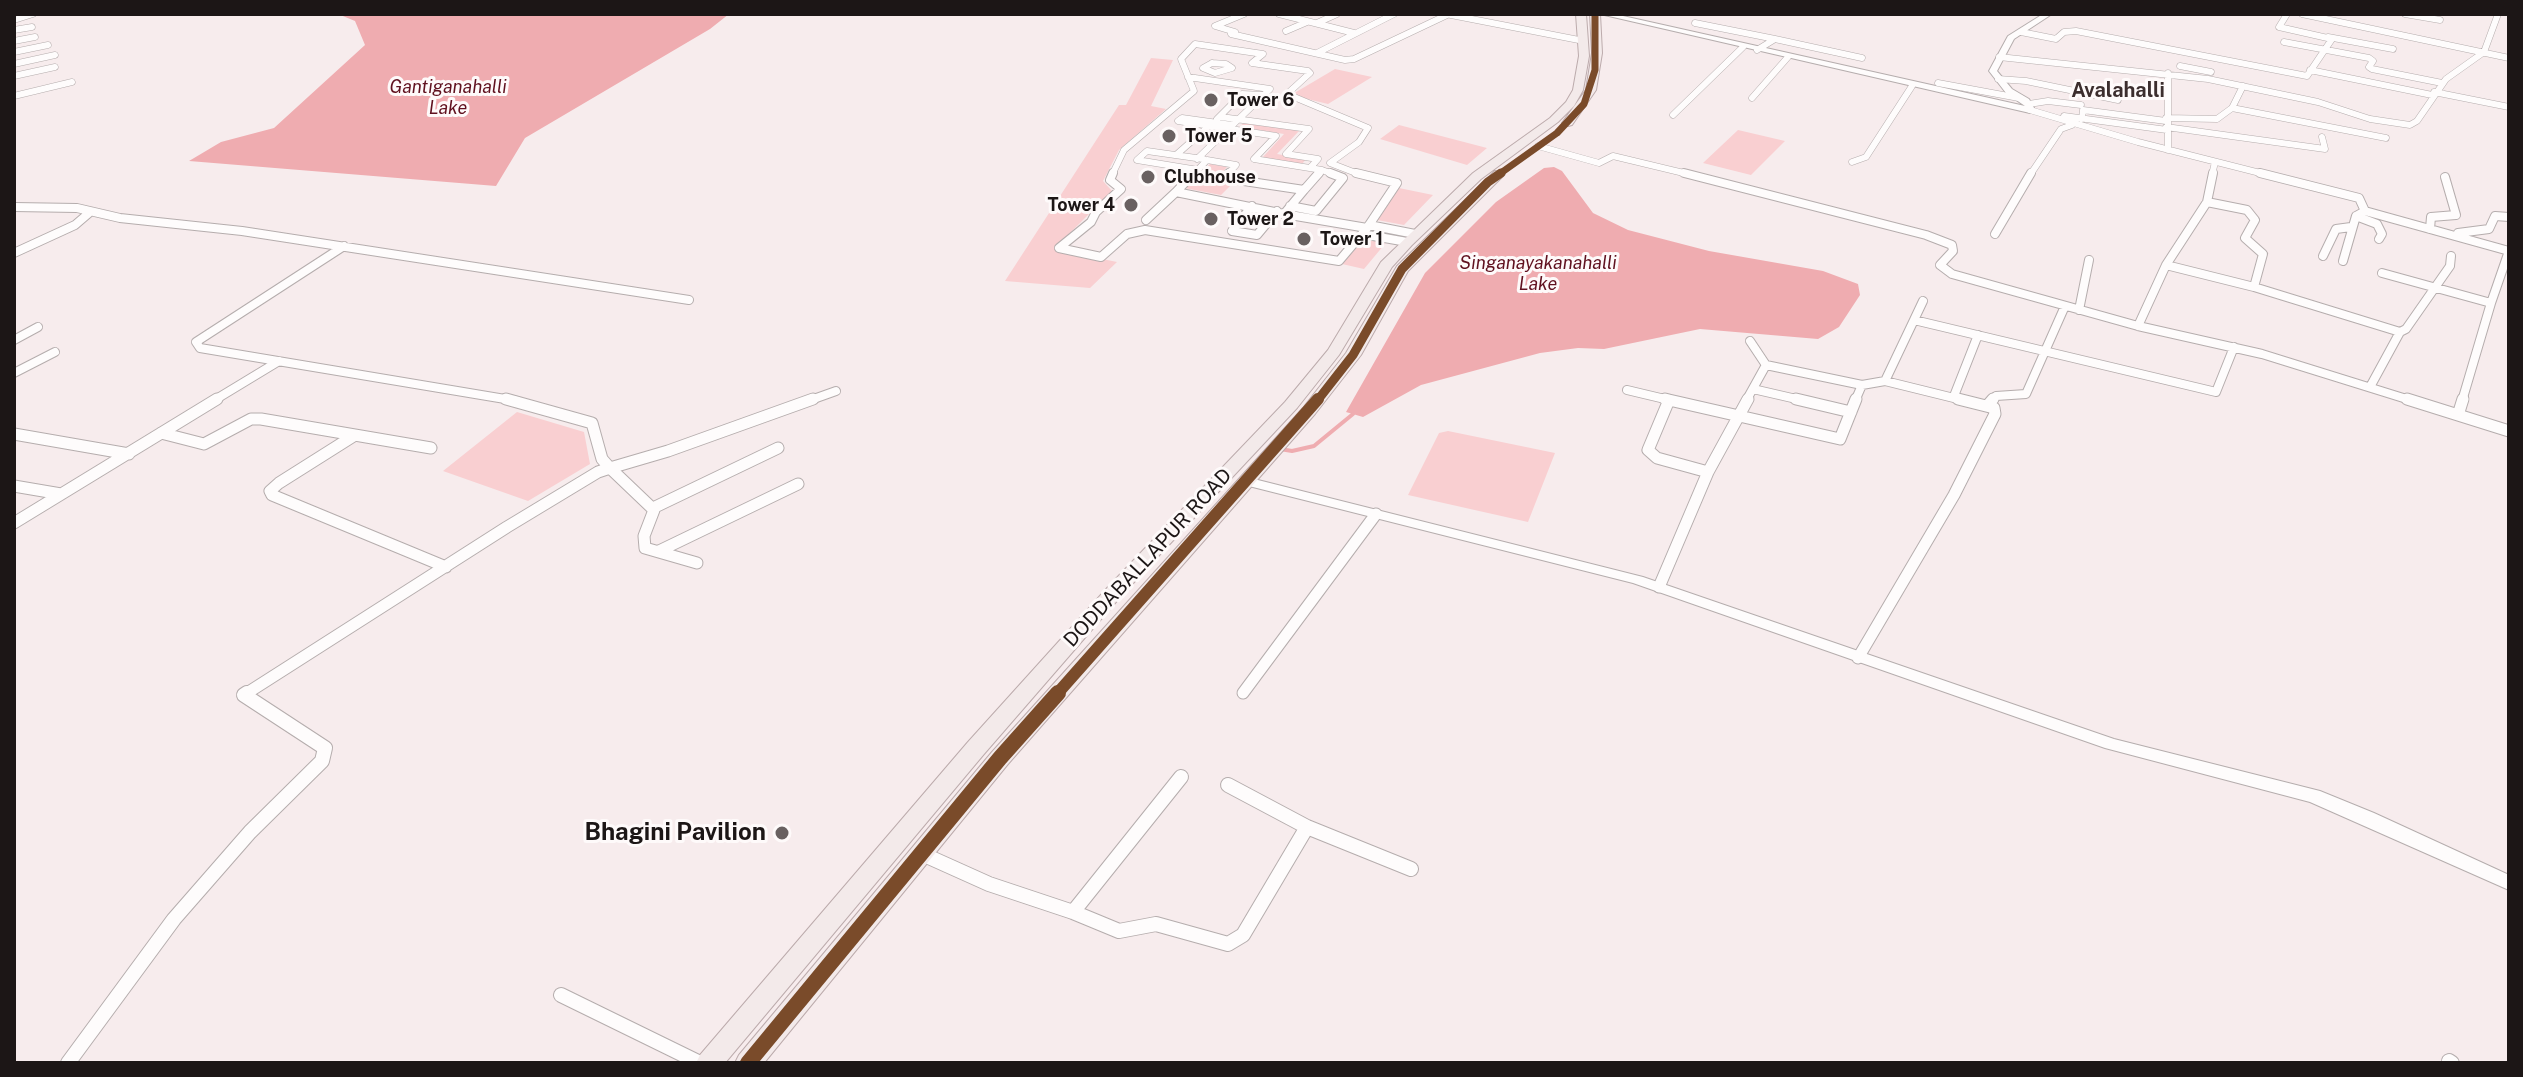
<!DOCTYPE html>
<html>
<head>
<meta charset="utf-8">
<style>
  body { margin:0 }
  #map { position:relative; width:2523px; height:1077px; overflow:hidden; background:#f7eced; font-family:"Public Sans",sans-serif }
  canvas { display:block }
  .frame { position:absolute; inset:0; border:16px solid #1c1616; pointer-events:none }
</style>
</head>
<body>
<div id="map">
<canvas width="2523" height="1077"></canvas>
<div class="frame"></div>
</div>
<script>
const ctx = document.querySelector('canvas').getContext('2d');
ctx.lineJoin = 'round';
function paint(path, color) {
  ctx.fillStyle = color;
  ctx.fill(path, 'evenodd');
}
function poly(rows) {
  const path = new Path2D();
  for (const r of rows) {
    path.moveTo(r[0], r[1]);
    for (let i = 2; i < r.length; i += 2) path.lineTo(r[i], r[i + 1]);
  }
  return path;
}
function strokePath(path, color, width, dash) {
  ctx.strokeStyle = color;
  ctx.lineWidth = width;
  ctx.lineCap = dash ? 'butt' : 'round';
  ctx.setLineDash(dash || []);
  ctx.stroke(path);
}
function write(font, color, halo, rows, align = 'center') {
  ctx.font = font + ' "Public Sans",sans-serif';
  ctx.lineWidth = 6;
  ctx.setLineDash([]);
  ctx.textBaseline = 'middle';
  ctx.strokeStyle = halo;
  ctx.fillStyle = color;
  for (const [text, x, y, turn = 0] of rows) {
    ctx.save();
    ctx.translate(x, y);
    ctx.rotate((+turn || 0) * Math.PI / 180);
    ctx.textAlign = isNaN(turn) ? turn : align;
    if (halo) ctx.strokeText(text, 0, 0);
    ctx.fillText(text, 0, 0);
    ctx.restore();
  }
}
paint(poly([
  [1151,58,1173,60,1151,106,1166,109,1119,150,1103,181,1112,191,1054,249,1117,262,1090,288,1005,281,1119,105,1126,105],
  [1335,69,1372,77,1328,104,1291,95],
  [1245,122,1300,130,1277,154,1306,159,1302,164,1262,158,1284,134,1239,127],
  [1399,125,1487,148,1467,165,1380,139],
  [1738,130,1785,141,1751,175,1703,163],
  [1210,164,1227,167,1216,179,1234,182,1221,195,1184,188],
  [1399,188,1433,195,1404,225,1377,220],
  [1368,235,1389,239,1364,269,1342,264],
  [517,412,584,432,590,464,528,501,443,471],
  [1448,431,1555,453,1528,522,1408,495,1439,433]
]), '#f9cfd1');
paint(poly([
  [338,14,729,14,710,29,525,138,496,186,189,161,221,142,274,128,365,45,355,21],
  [1554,167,1562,171,1593,213,1628,230,1709,251,1823,271,1858,284,1860,295,1839,327,1818,339,1700,329,1604,349,1578,348,1540,353,1421,385,1363,417,1346,412,1425,273,1496,202,1544,168]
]), '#efacb0');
strokePath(poly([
  [1280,449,1292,451,1314,446,1353,414]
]), '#efacb0', 4);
const minorFar3 = poly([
  [1244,14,1215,26,1235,32,1231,34,1345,60,1354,59,1449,14],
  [1279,14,1354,33],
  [1446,14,1584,41],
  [2302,14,2509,58],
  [2405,14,2440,20],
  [14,20,33,14],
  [1317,23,1337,14],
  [1695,23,1775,39,1757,50],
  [14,30,32,27],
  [1286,31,1307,22],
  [2021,32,2056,39,2064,32,2076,31,2307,76,2332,39,2279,27,2287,14],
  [2328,37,2393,49],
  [1775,39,1862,58],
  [14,41,35,37],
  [2284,42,2369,58,2373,61,2369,67,2372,69,2442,83],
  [14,52,48,45],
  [1317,53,1394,14],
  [1999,57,2208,79,2318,102,2370,119,2410,125,2417,121,2446,79,2484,52,2498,14],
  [1212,63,1226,64,1232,68,1215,73,1203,68,1212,63],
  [14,64,55,55],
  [2180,66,2211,72],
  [2310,70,2432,95],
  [2168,73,2168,150],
  [14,76,55,67],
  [1188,77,1270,89,1197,159],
  [1998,79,2026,81,2118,100],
  [1938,83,2019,98],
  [2434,92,2509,107],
  [14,96,72,82],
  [1752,98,1788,57],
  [2029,104,2048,101,2081,105],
  [2232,108,2386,138],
  [2030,110,2138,142,2268,175],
  [1673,115,1743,47],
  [2064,116,2167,130],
  [1221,117,1309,129,1286,154,1318,159,1310,168],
  [2166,118,2217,119,2232,108,2243,86],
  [1217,119,1242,94,1263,95],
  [2082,119,2083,110,2166,121],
  [1232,125,1182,118,1178,121,1276,136,1254,159,1322,170,1318,175],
  [2166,127,2325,149,2322,137],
  [1538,146,1599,163,1613,156,1692,175],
  [1176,155,1209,126],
  [1852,162,1866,157,1912,86],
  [1198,170,1137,160,1147,151,1203,159],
  [1322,170,1335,175],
  [1112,175,1124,150,1194,91,1181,59,1195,44,1263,54,1252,63,1308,71,1310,73,1287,94,1368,128,1359,142,1330,163,1361,175],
  [1193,175,1207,160,1236,165,1227,175],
  [2030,175,2061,129,2072,125],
  [2212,175,2215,162]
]);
const minorFar2 = poly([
  [1113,173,1110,180,1121,189,1096,212,1091,222,1059,248,1101,257,1127,234,1145,230,1339,261,1367,228,1397,183,1356,173],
  [1194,173,1176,192,1284,214],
  [1229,173,1224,178,1304,190,1284,214],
  [1684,173,1926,235,1952,245,1953,251,1940,265,1952,274,2138,326,2262,354,2413,401],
  [2260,173,2359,198,2365,211,2509,251,2491,303],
  [1304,190,1319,173],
  [2207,202,2213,173],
  [1252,206,1232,231,1257,235,1277,211],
  [1290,206,1316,211,1343,178,1330,173],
  [14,207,77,208,120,218,242,231,689,300],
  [1284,214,1367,228],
  [2356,216,2377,224,2382,234,2379,239],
  [1146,220,1176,192],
  [1369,225,1415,234],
  [2430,229,2431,217,2456,215,2445,177],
  [2458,233,2489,229,2495,216,2509,217],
  [1362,234,1407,242],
  [1995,234,2031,173],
  [344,246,196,342,200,348,517,401],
  [14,253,75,225,89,213],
  [2323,256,2336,229,2351,227],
  [2343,261,2356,216,2365,211],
  [2166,265,2254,287],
  [2382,273,2491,303,2462,401],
  [2079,310,2089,260],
  [1914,320,1923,301],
  [2138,326,2166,265,2207,202,2247,210,2255,220,2245,238,2263,254,2254,287,2400,332],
  [14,340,38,327],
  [1750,341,1766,365],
  [14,373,55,352],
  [1885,381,1914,320,2216,392,2234,347],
  [2370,387,2400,332,2406,329,2450,266,2451,256],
  [1753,389,1805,401],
  [1627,390,1669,400],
  [1954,396,1978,335],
  [213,401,279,361],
  [808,401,836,391],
  [1669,401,1674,401],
  [1746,401,1766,365,1862,385,1885,381,1966,401],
  [1855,401,1862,385],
  [1991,401,1996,396,2026,394,2065,306]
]);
const minorFar1 = poly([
  [1665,399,1669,400],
  [1796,399,1851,412],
  [2407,399,2509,431],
  [1987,406,1993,399],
  [2458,415,2463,399],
  [161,433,204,444,251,419,261,419,431,448],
  [14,434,129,454],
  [355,435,279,483,270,491,272,495,446,567],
  [610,468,668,451,813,399],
  [610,468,654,510,644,536,645,548,697,563],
  [1708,472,1657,458,1648,450,1669,400,1840,439,1856,399],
  [14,486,61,494],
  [653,508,778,448],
  [14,523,217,399],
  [659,551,798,484],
  [1659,587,1708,472,1748,399],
  [1858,658,1954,495,1995,414,1994,408,1958,399],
  [1243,693,1376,514],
  [244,695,507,527,598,472,610,468,602,459,592,423,506,399]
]);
const minor = poly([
  [1228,785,1307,827,1411,869],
  [920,853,989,884,1073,912,1181,777],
  [1073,912,1119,931,1156,924,1228,944,1243,935,1307,827],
  [561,995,700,1063],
  [2449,1061,2452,1063],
  [68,1063,174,919,250,832,322,761,325,748,244,695,247,693]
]);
const tertiary = poly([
  [1600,14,1614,14,2025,106,2006,93,1989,71,2008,36,2043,14,2052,14,2014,39,1997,71,2012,89,2029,99,2034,108,2030,113,1600,14],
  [1246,477,1643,577,2114,739,2320,791,2374,813,2509,875,2509,890,2310,802,2105,748,1633,583,1241,484,1239,481,1241,478,1246,477]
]);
const primary = poly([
  [1576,14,1586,14,1589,56,1583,90,1574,106,1558,122,1481,179,1412,245,1392,267,1339,355,1297,408,1122,595,984,754,725,1063,696,1063,700,1055,968,742,1108,587,1285,402,1328,350,1381,262,1473,173,1550,118,1566,102,1573,90,1579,56,1576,14],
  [1590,14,1600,14,1602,53,1596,90,1572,125,1568,126,1562,123,1586,90,1592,53,1590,14],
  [1495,171,1505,174,1408,271,1361,355,1315,414,1008,764,764,1063,735,1063,739,1055,992,752,1303,408,1346,353,1397,266,1495,171]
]);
strokePath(minorFar3, '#b5adad', 7);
strokePath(minorFar2, '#b5adad', 10);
strokePath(minorFar1, '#b5adad', 13);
strokePath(minor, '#b5adad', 16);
strokePath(tertiary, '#b5adad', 2);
strokePath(primary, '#bcabac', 2);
strokePath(minorFar3, '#fefcfc', 6);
strokePath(minorFar2, '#fefcfc', 8);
strokePath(minorFar1, '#fefcfc', 11);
strokePath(minor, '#fefcfc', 14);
paint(tertiary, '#fefcfc');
paint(primary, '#f3eaea');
strokePath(poly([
  [1498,175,1557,133,1584,104,1595,70,1595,14]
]), '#7a4b2a', 7);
strokePath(poly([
  [1317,401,1353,355,1402,269,1488,182,1501,173]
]), '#7a4b2a', 9);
strokePath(poly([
  [1056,695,1318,399]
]), '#7a4b2a', 12);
strokePath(poly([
  [748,1063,1000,758,1058,693]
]), '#7a4b2a', 16);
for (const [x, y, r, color] of [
  [1211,100,8,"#696161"],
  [1169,136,8,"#696161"],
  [1148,177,8,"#696161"],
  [1131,205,8,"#696161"],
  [1211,219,8,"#696161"],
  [1304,239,8,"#696161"],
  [782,833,8,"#696161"]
]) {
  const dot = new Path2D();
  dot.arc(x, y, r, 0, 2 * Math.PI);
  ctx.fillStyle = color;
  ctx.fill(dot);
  strokePath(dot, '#fefafa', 3);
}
write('italic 18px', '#60111f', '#fefafa', [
  ["Gantiganahalli",448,87],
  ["Lake",448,108],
  ["Singanayakanahalli",1538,263],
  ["Lake",1538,284]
]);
write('bold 18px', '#1c1616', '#fefafa', [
  ["Tower 6",1227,100],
  ["Tower 5",1185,136],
  ["Clubhouse",1164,177],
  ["Tower 4",1115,205,"right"],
  ["Tower 2",1227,219],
  ["Tower 1",1320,239]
], 'left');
write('bold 20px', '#3c2e2e', '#fefafa', [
  ["Avalahalli",2118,91]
]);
write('20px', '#1c1616', '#fefafa', [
  ["DODDABALLAPUR ROAD",1148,558,-47]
]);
write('bold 24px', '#1c1616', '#fefafa', [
  ["Bhagini Pavilion",766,833]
], 'right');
</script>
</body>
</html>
